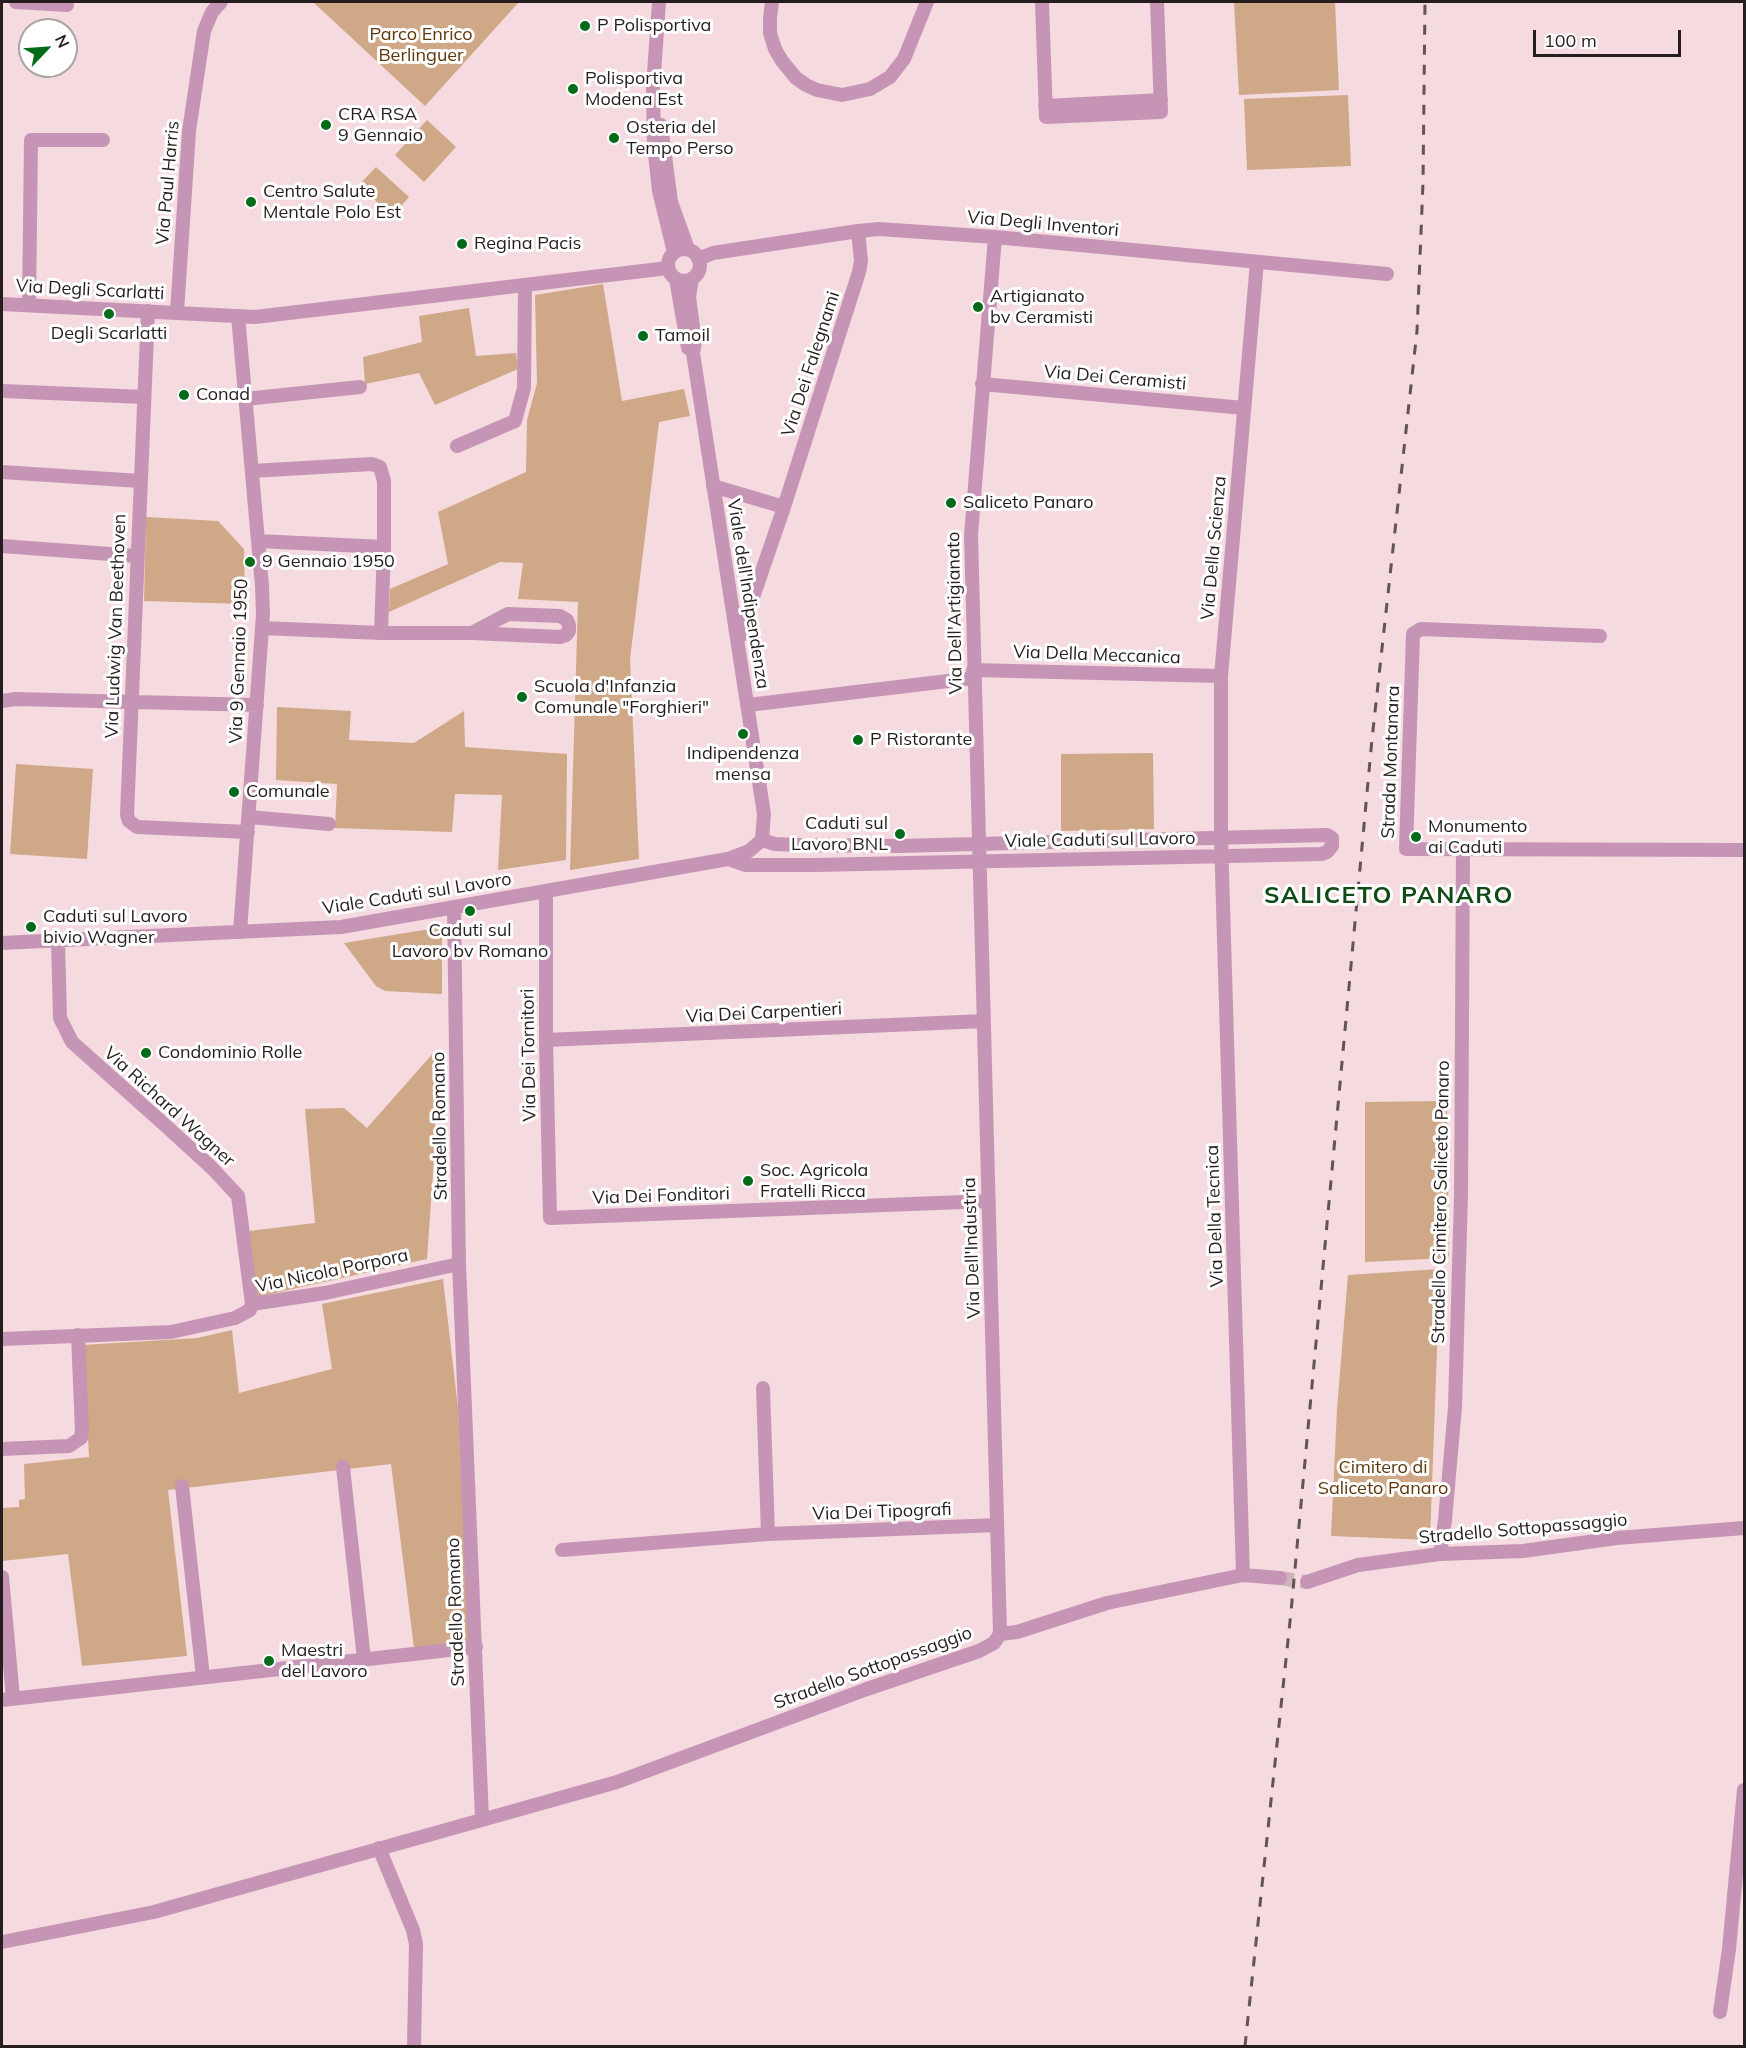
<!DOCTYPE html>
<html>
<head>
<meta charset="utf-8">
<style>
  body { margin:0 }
  #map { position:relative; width:1746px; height:2048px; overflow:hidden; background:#f5dadf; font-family:Mulish,sans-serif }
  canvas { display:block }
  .frame { position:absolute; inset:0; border:3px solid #261d1e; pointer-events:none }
  .north { position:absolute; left:18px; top:18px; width:60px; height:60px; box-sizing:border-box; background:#fff; border:2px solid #a8a5a5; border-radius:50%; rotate:65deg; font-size:16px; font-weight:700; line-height:24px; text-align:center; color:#261d1e }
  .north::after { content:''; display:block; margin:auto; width:21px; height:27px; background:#026b1a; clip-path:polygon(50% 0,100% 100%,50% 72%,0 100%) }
  .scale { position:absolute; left:1533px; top:30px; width:148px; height:27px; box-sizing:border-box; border:3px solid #261d1e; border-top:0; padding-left:8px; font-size:18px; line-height:21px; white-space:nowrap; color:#261d1e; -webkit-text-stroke:4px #fff; paint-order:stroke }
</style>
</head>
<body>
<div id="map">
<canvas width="1746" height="2048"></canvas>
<div class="frame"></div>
<div class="north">N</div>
<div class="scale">100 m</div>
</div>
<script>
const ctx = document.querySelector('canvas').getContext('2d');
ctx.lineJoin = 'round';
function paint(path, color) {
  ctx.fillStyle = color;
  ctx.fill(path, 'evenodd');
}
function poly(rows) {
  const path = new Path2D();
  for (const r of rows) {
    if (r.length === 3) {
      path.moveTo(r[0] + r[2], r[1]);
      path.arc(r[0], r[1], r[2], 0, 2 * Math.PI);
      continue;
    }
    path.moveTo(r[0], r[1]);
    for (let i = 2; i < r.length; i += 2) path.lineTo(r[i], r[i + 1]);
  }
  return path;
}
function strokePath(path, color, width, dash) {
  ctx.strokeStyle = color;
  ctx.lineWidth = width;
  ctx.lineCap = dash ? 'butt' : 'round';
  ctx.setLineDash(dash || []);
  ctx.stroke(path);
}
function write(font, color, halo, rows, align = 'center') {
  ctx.font = font + ' Mulish,sans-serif';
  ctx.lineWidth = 6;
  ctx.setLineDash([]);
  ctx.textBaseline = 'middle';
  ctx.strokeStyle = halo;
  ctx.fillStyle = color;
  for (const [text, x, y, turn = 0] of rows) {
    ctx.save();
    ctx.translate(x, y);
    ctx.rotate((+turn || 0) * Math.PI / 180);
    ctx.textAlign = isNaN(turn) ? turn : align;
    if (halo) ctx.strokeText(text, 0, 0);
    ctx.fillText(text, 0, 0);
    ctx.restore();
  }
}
paint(poly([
  [313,2,519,2,425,106],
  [1234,2,1335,2,1339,90,1239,95],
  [1348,95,1351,166,1247,170,1244,99],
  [427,120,456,147,424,182,395,155],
  [376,167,409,197,392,216,359,185],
  [603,284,622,401,684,389,690,416,659,422,630,659,639,859,570,870,578,602,518,599,523,563,500,562,389,612,390,589,448,564,438,512,526,472,527,420,537,383,535,295],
  [469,308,476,356,516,353,518,369,435,405,419,373,365,384,363,357,422,342,419,316],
  [146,517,218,521,244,549,245,604,144,601],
  [277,707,351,711,349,740,414,743,464,711,465,747,567,754,566,860,498,870,502,795,455,794,452,832,335,828,337,784,276,780],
  [1153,753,1154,829,1061,831,1061,754],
  [16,764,93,769,87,859,10,854],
  [442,927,442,994,385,991,376,986,344,943],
  [435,1051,435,1144,427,1259,257,1297,249,1231,315,1223,305,1109,344,1108,367,1128],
  [1447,1101,1449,1258,1365,1262,1365,1102],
  [1440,1269,1430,1540,1331,1536,1337,1409,1348,1275],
  [443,1279,458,1408,469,1641,414,1648,391,1464,168,1490,187,1656,82,1666,68,1554,2,1561,2,1508,19,1507,19,1500,25,1499,24,1464,89,1457,83,1345,197,1338,232,1330,239,1393,332,1369,322,1304]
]), '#cfa887');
strokePath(poly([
  [1280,1578,1307,1582]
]), '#ccb4b8', 14, [14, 7]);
strokePath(poly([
  [16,2,67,5],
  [659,2,653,88,654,144,659,191,674,252],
  [772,2,770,18,770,33,775,49,782,61,796,78,806,85,817,90,842,95,870,89,890,77,904,59,927,2],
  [1042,2,1046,117,1161,112,1157,2],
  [1045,106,1161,100],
  [661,125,671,202,688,249],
  [995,237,971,535,1000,1634],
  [684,265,16],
  [698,259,713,253,858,231,879,229,995,237,1387,274],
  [676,279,688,348],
  [692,279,689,297,695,341,693,353,764,814,762,840],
  [2,304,255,317,668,268],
  [29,305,31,140,103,140],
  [148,311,127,815,129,821,137,827,248,832],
  [177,312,189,131,204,31,212,12,221,2],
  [238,316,262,586,263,614,240,932],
  [982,384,1244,408],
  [2,391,144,397],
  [245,399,360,387],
  [457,446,515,421,524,388,525,285],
  [252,471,372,464,380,467,384,481,384,547,381,633],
  [2,472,140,481],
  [713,486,784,507],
  [258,541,384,547],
  [2,546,137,556],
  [262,628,381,633,472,633,560,637,566,635,569,631,569,625,567,620,560,616,508,614,472,633],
  [1600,636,1421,629,1413,634,1406,849,1744,850],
  [739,638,784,507,859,272,861,261,858,231],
  [973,670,1221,676],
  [2,701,16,699,257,705],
  [748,705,973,678],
  [249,817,329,824],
  [728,859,745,865,816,865,1321,854,1327,852,1332,846,1332,838,1327,835,899,846,800,845,775,844,762,840],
  [546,891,546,1040,550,1218,989,1201],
  [454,907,459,1264,482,1819],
  [58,941,60,1018,72,1042,166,1126,212,1168,238,1196,252,1304],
  [2,943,341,927,728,859,749,851,762,840],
  [546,1040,984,1021],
  [2,1339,171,1332,235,1318,250,1310,252,1304,325,1293,459,1264],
  [763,1388,768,1534],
  [2,1449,69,1446,81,1438,82,1431,78,1335],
  [343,1467,364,1659],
  [182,1486,203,1677],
  [562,1550,768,1534,997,1525],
  [1440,1554,1445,1520,1455,1407,1461,1195,1463,849],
  [1243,1575,1221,838,1221,676,1257,262],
  [2,1577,13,1698],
  [1307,1582,1358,1565,1440,1554,1523,1551,1617,1538,1744,1528],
  [2,1700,476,1647],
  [379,1848,413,1930,416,1944,414,2046],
  [2,1942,154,1912,617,1782,867,1689,979,1651,994,1643,1000,1634,1017,1632,1107,1603,1243,1575,1280,1578],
  [1720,2012,1729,1949,1744,1790]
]), '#c695b6', 14);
strokePath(poly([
  [1245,2046,1291,1612,1372,739,1417,331,1423,183,1425,2]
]), '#625456', 3, [10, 10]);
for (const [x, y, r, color] of [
  [585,26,6,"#026b1a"],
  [573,89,6,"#026b1a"],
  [326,125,6,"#026b1a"],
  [614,138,6,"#026b1a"],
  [251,202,6,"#026b1a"],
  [462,244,6,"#026b1a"],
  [978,307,6,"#026b1a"],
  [109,314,6,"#026b1a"],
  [643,336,6,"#026b1a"],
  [184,395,6,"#026b1a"],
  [951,503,6,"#026b1a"],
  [250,562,6,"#026b1a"],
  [522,697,6,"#026b1a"],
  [743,734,6,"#026b1a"],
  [858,740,6,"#026b1a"],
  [234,792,6,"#026b1a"],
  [900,834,6,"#026b1a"],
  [1416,837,6,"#026b1a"],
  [470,911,6,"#026b1a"],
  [31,927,6,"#026b1a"],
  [146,1053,6,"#026b1a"],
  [748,1181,6,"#026b1a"],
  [269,1661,6,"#026b1a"]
]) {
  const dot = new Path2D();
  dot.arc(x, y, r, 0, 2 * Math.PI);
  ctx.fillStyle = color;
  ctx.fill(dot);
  strokePath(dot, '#fff', 2);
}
write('18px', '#261d1e', '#fff', [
  ["P Polisportiva",597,26],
  ["Polisportiva",585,79],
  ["Modena Est",585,100],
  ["CRA RSA",338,115],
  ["9 Gennaio",338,136],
  ["Osteria del",626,128],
  ["Tempo Perso",626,149],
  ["Centro Salute",263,192],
  ["Mentale Polo Est",263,213],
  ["Regina Pacis",474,244],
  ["Artigianato",990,297],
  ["bv Ceramisti",990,318],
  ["Degli Scarlatti",109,334,"center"],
  ["Tamoil",655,336],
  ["Conad",196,395],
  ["Saliceto Panaro",963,503],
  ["9 Gennaio 1950",262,562],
  ["Scuola d'Infanzia",534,687],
  ["Comunale \"Forghieri\"",534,708],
  ["P Ristorante",870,740],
  ["Indipendenza",743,754,"center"],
  ["mensa",743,775,"center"],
  ["Comunale",246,792],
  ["Caduti sul",888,824,"right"],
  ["Lavoro BNL",888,845,"right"],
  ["Monumento",1428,827],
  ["ai Caduti",1428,848],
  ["Caduti sul Lavoro",43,917],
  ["bivio Wagner",43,938],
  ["Caduti sul",470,931,"center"],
  ["Lavoro bv Romano",470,952,"center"],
  ["Condominio Rolle",158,1053],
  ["Soc. Agricola",760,1171],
  ["Fratelli Ricca",760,1192],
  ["Maestri",281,1651],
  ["del Lavoro",281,1672]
], 'left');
write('18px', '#5f370c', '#fff', [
  ["Parco Enrico",421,35],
  ["Berlinguer",421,56],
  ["Cimitero di",1383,1468],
  ["Saliceto Panaro",1383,1489]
]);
write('18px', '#261d1e', '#fff', [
  ["Via Paul Harris",168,183,-85],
  ["Via Degli Inventori",1043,224,5],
  ["Via Degli Scarlatti",90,290,3],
  ["Via Dei Falegnami",811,364,-72],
  ["Via Dei Ceramisti",1115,378,5],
  ["Via Della Scienza",1214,548,-85],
  ["Viale dell'Indipendenza",748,594,81],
  ["Via Dell'Artigianato",955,613,-91],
  ["Via Ludwig Van Beethoven",116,626,-88],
  ["Via Della Meccanica",1097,655,2],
  ["Via 9 Gennaio 1950",239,661,-88],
  ["Strada Montanara",1391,762,-88],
  ["Viale Caduti sul Lavoro",1100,840,-1],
  ["Viale Caduti sul Lavoro",417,894,-9],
  ["Via Dei Carpentieri",764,1013,-3],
  ["Via Dei Tornitori",529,1055,-91],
  ["Via Richard Wagner",169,1107,42],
  ["Stradello Romano",440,1126,-91],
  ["Via Dei Fonditori",661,1196,-2],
  ["Stradello Cimitero Saliceto Panaro",1441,1202,-89],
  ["Via Della Tecnica",1215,1216,-92],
  ["Via Dell'Industria",972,1248,-92],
  ["Via Nicola Porpora",332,1271,-12],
  ["Via Dei Tipografi",882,1512,-2],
  ["Stradello Sottopassaggio",1523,1529,-5],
  ["Stradello Romano",456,1612,-92],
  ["Stradello Sottopassaggio",873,1668,-20]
]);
ctx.letterSpacing = '1.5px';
write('bold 24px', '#104a17', '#fff', [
  ["SALICETO PANARO",1389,896]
]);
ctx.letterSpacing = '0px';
</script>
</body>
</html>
